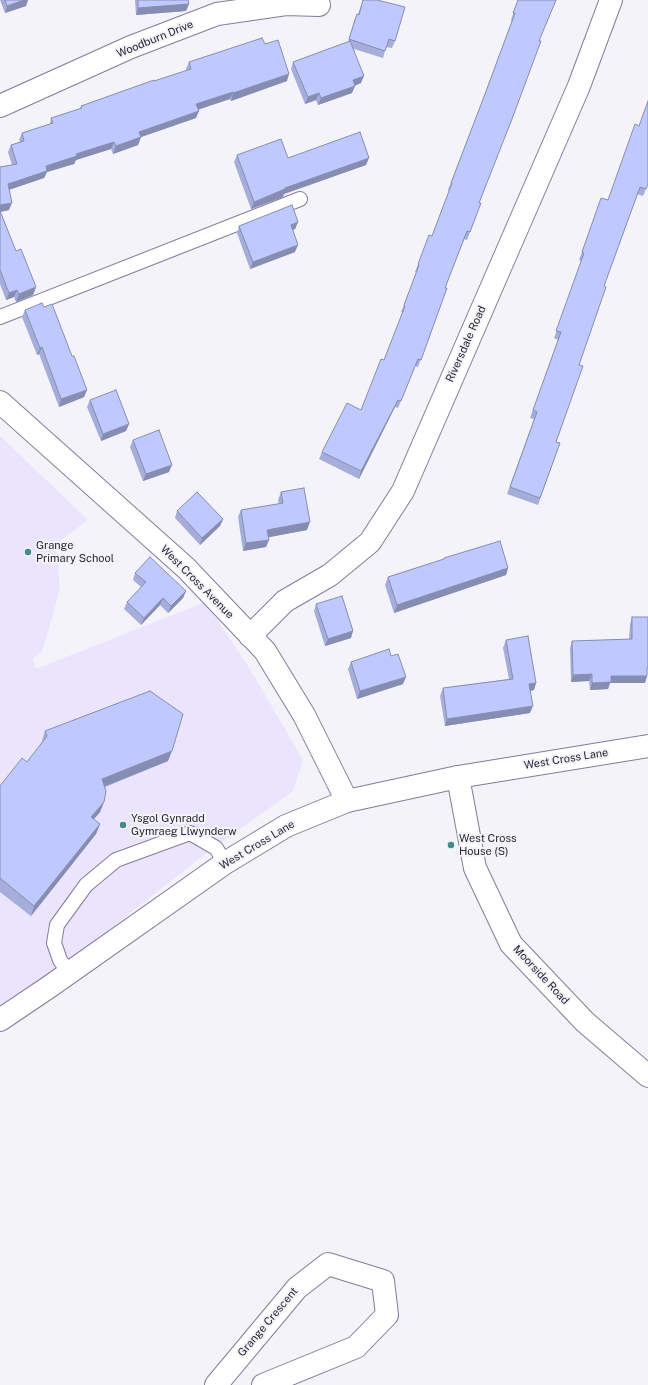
<!DOCTYPE html>
<html>
<head>
<meta charset="utf-8">
<style>
  body { margin:0 }
  canvas { display:block; background:#f4f3f9 }
</style>
</head>
<body>
<canvas width="648" height="1385"></canvas>
<script>
const ctx = document.querySelector('canvas').getContext('2d');
ctx.lineJoin = 'round';
function paint(path, color) {
  ctx.fillStyle = color;
  ctx.fill(path, 'evenodd');
}
function poly(rows) {
  const path = new Path2D();
  for (const r of rows) {
    path.moveTo(r[0], r[1]);
    for (let i = 2; i < r.length; i += 2) path.lineTo(r[i], r[i + 1]);
  }
  return path;
}
function strokePath(path, color, width, dash) {
  ctx.strokeStyle = color;
  ctx.lineWidth = width;
  ctx.lineCap = dash ? 'butt' : 'round';
  ctx.setLineDash(dash || []);
  ctx.stroke(path);
}
function write(font, color, halo, rows, align = 'center') {
  ctx.font = font + ' "Public Sans",sans-serif';
  ctx.lineWidth = 4;
  ctx.setLineDash([]);
  ctx.textBaseline = 'middle';
  ctx.strokeStyle = halo;
  ctx.fillStyle = color;
  for (const [text, x, y, turn = 0] of rows) {
    ctx.save();
    ctx.translate(x, y);
    ctx.rotate((+turn || 0) * Math.PI / 180);
    ctx.textAlign = isNaN(turn) ? turn : align;
    if (halo) ctx.strokeText(text, 0, 0);
    ctx.fillText(text, 0, 0);
    ctx.restore();
  }
}
paint(poly([
  [0,436,88,520,53,546,60,559,58,569,60,589,42,652,33,658,36,669,205,602,250,669,303,760,293,791,200,858,49,977,0,1011]
]), '#eae4fc');
const service = poly([
  [0,317,300,199],
  [69,973,60,960,54,943,57,925,86,885,116,860,190,833,216,848,225,863]
]);
const minor = poly([
  [0,106,131,47,217,14,286,4,319,5],
  [0,402,186,568,265,651,304,715,347,801],
  [250,636,285,601,330,575,370,542,403,491,579,86,611,0],
  [458,777,475,868,511,944,585,1022,648,1076],
  [216,1385,297,1288,328,1264,383,1281,387,1315,356,1347,263,1385]
]);
const tertiary = poly([
  [0,1020,49,987,225,863,286,826,347,801,458,777,648,746]
]);
strokePath(service, '#847c9a', 16);
strokePath(minor, '#847c9a', 24);
strokePath(tertiary, '#847c9a', 24);
strokePath(service, '#fff', 14);
strokePath(minor, '#fff', 22);
strokePath(tertiary, '#fff', 22);
paint(poly([
  [0,0,28,0,26,6,5,13],
  [135,0,188,0,186,11,136,15],
  [363,0,395,41,392,48,386,47,383,58,354,49,361,83,355,86,352,93,318,105,316,100,305,104,291,69,293,62,348,42,354,21,357,14,358,14],
  [518,0,539,41,479,203,478,211,467,240,464,239,445,288,447,288,418,367,415,366,398,408,395,407,359,479,319,459,322,452,361,410,384,360,403,313,401,312,417,272,415,272,418,264,432,236,449,191,448,190,485,94,512,21,511,20],
  [265,44,287,81,231,101,230,99,198,110,196,118,141,137,138,145,113,154,111,149,76,160,74,164,47,172,44,178,9,190,9,210,0,212,16,251,36,287,33,295,16,302,14,297,6,300,0,284,0,167,12,165,8,152,11,145,20,142,19,140,22,133,50,124,51,118,80,109,81,106,186,71,186,69,189,62],
  [237,155,288,158,366,165,284,194,283,197,251,209,234,162],
  [648,184,643,196,637,194,604,286,579,365,556,442,560,443,538,505,507,494,534,419,530,418,558,340,554,338,582,261,579,260,599,205,608,200],
  [298,222,295,229,293,230,295,252,250,269,237,233,239,226],
  [44,307,72,356,87,390,84,397,59,407,39,354,37,355,22,317,25,310],
  [90,400,129,424,126,431,101,441,87,407],
  [133,440,169,472,143,481,130,447],
  [281,492,307,530,268,537,269,540,266,547,243,551,238,517,241,510,279,504,278,500],
  [177,511,223,519,220,526,200,545,175,518],
  [444,558,508,568,506,575,394,613,385,585,388,577,444,559],
  [135,573,186,591,183,598,168,613,160,605,141,625,124,609,127,602,141,587,133,580],
  [316,604,351,638,325,646,314,611],
  [632,617,647,675,645,683,610,683,608,689,590,690,589,681,571,682,570,648,572,641,629,639,630,624],
  [506,640,536,683,534,690,530,691,530,713,445,726,440,696,443,688,509,679,503,648],
  [391,656,403,684,357,699,348,669,351,662],
  [45,731,168,761,105,787,104,802,100,812,94,819,100,824,96,834,31,916,0,892,0,786,27,762,42,743,42,741]
]), '#a5adda');
paint(poly([
  [24,0,28,0,26,6,5,13,7,6],
  [189,4,186,11,136,15,138,8],
  [289,74,287,81,231,101,233,93],
  [364,76,361,83,353,86,355,86,352,93,318,105,321,98,353,80],
  [233,92,230,99,193,111,196,104],
  [319,93,316,100,305,104,308,97],
  [199,111,196,118,141,137,138,145,113,154,116,146,139,132],
  [114,142,111,149,76,160,74,164,47,172,44,178,5,191,8,184,46,166,76,154],
  [369,158,366,165,284,194,283,197,251,209,254,202,285,188],
  [12,203,9,210,0,212,0,205],
  [298,222,295,229,288,232,291,225],
  [298,245,295,252,250,269,253,262],
  [36,287,33,295,16,302,19,294],
  [17,290,14,297,6,300,9,293],
  [42,347,39,354,37,355,40,348],
  [87,390,84,397,59,407,61,399],
  [398,400,395,407,359,479,361,471],
  [129,424,126,431,101,441,103,434],
  [172,465,169,472,143,481,146,474],
  [223,519,220,526,200,545,202,538],
  [310,522,307,530,265,538,267,530],
  [269,540,266,547,243,551,246,543],
  [508,568,506,575,394,613,397,605],
  [186,591,183,598,168,613,171,606],
  [163,598,160,605,141,625,144,618],
  [353,631,351,638,325,646,328,639],
  [592,674,589,681,571,682,573,675],
  [611,676,647,676,645,683,610,683,608,689,590,690,592,683],
  [406,677,403,684,357,699,360,691],
  [536,683,534,690,526,692,529,684],
  [533,706,530,713,445,726,447,719],
  [172,751,168,761,98,789,102,779],
  [104,802,100,812,87,827,91,817],
  [100,824,96,834,31,916,34,906]
]), '#868db2');
const building = poly([
  [5,0,24,0,7,6,5,0],
  [138,0,188,0,189,4,138,8,138,0],
  [363,0,377,0,405,7,395,41,389,39,385,51,349,39,357,14,359,15,363,0],
  [518,0,556,0,539,41,541,41,512,119,479,203,481,203,470,232,467,231,445,288,447,288,421,360,418,359,401,401,398,400,361,471,322,452,347,403,361,410,381,359,384,360,405,306,404,305,419,265,418,264,429,235,432,236,452,183,451,183,485,94,515,13,513,13,518,0],
  [262,38,265,44,278,40,289,74,233,93,233,92,196,104,199,111,139,132,141,137,116,146,114,142,76,154,77,156,46,166,47,171,8,184,12,203,0,205,0,167,17,164,11,145,24,141,22,133,53,123,51,118,82,108,81,106,154,80,154,81,191,69,189,62,262,38],
  [350,41,364,76,353,80,355,86,321,98,319,93,308,97,293,62,350,41],
  [648,101,648,184,646,189,640,187,604,286,606,287,579,365,583,366,556,442,560,443,540,498,510,487,537,412,533,410,561,332,556,331,584,253,582,252,601,198,608,200,635,124,639,126,648,101],
  [360,132,369,158,285,188,285,189,254,202,237,155,281,139,288,158,360,132],
  [292,205,298,222,291,225,298,245,253,262,239,226,292,205],
  [0,211,16,251,21,249,36,287,19,294,17,290,9,293,0,270,0,211],
  [42,303,44,307,52,304,72,356,74,356,87,390,61,399,42,347,40,348,25,310,42,303],
  [116,390,129,424,103,434,90,400,116,390],
  [159,430,172,465,146,474,133,440,159,430],
  [304,488,310,522,267,530,269,540,246,543,241,510,283,503,281,492,304,488],
  [197,492,223,519,202,538,177,511,197,492],
  [500,541,508,568,397,605,388,577,444,559,444,558,500,541],
  [150,557,186,591,171,606,163,598,144,618,127,602,146,582,135,573,150,557],
  [342,596,353,631,328,639,316,604,342,596],
  [632,617,648,617,648,668,647,668,647,676,611,676,611,682,592,683,592,674,573,675,572,641,632,639,632,617],
  [528,636,536,683,529,684,533,706,447,719,443,688,513,679,506,640,528,636],
  [389,649,391,656,398,654,406,677,360,691,351,662,389,649],
  [150,691,183,714,172,751,102,779,106,791,104,802,91,817,100,824,34,906,0,878,0,786,22,758,27,762,47,736,45,731,150,691]
]);
paint(building, '#c0c9fe');
strokePath(building, '#868db2', 1);
for (const [x, y, r, color] of [
  [28,552,4,"#438b8b"],
  [123,825,4,"#438b8b"],
  [451,845,4,"#438b8b"]
]) {
  const dot = new Path2D();
  dot.arc(x, y, r, 0, 2 * Math.PI);
  ctx.fillStyle = color;
  ctx.fill(dot);
  strokePath(dot, '#f4f3f9', 1.5);
}
write('11px', '#282531', '#f4f3f9', [
  ["Woodburn Drive",155,39,-22],
  ["Riversdale Road",466,344,-66],
  ["West Cross Avenue",197,582,45],
  ["West Cross Lane",566,759,-9],
  ["West Cross Lane",257,845,-31],
  ["Moorside Road",541,975,47],
  ["Grange Crescent",268,1322,-50]
]);
write('11px', '#282531', '#f4f3f9', [
  ["Grange",36,546],
  ["Primary School",36,559],
  ["Ysgol Gynradd",131,819],
  ["Gymraeg Llwynderw",131,832],
  ["West Cross",459,839],
  ["House (S)",459,852]
], 'left');
</script>
</body>
</html>
